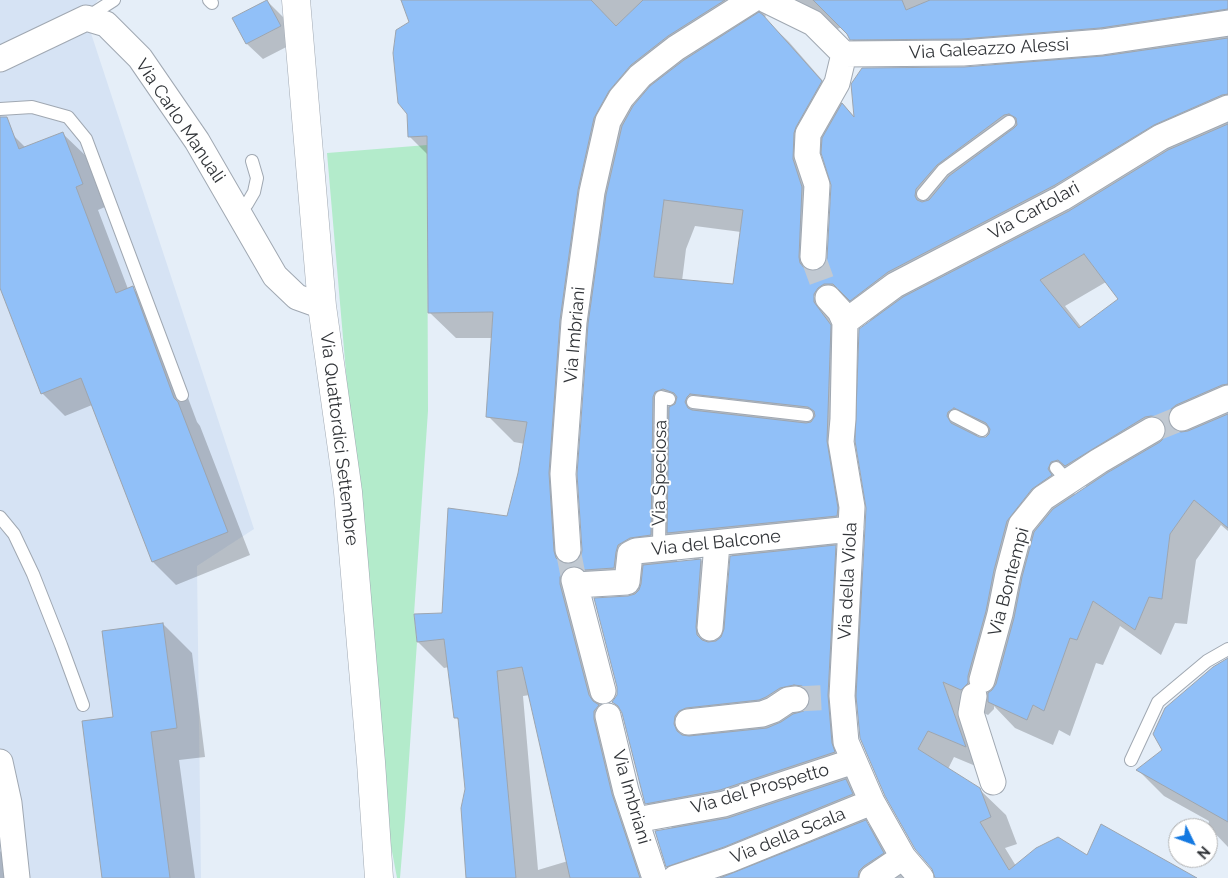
<!DOCTYPE html>
<html>
<head>
<meta charset="utf-8">
<style>
  body { margin:0 }
  #map { position:relative; width:1228px; height:878px; overflow:hidden; background:#e5eef8; font-family:Raleway,sans-serif }
  canvas { display:block }
  .north { position:absolute; left:1168px; top:818px; width:50px; height:50px; box-sizing:border-box; background:#fff; border:1px solid #adaeaf; border-radius:50%; rotate:132deg; font-size:14px; font-weight:700; line-height:20px; text-align:center; color:#313438 }
  .north::after { content:''; display:block; margin:auto; width:18px; height:22px; background:#1479e1; clip-path:polygon(50% 0,100% 100%,50% 72%,0 100%) }
</style>
</head>
<body>
<div id="map">
<canvas width="1228" height="878"></canvas>
<div class="north">N</div>
</div>
<script>
const ctx = document.querySelector('canvas').getContext('2d');
ctx.lineJoin = 'round';
function paint(path, color) {
  ctx.fillStyle = color;
  ctx.fill(path, 'evenodd');
}
function poly(rows) {
  const path = new Path2D();
  for (const r of rows) {
    path.moveTo(r[0], r[1]);
    for (let i = 2; i < r.length; i += 2) path.lineTo(r[i], r[i + 1]);
  }
  return path;
}
function strokePath(path, color, width, dash) {
  ctx.strokeStyle = color;
  ctx.lineWidth = width;
  ctx.lineCap = dash ? 'butt' : 'round';
  ctx.setLineDash(dash || []);
  ctx.stroke(path);
}
function write(font, color, halo, rows, align = 'center') {
  ctx.font = font + ' Raleway,sans-serif';
  ctx.lineWidth = 4;
  ctx.setLineDash([]);
  ctx.textBaseline = 'middle';
  ctx.strokeStyle = halo;
  ctx.fillStyle = color;
  for (const [text, x, y, turn = 0] of rows) {
    ctx.save();
    ctx.translate(x, y);
    ctx.rotate((+turn || 0) * Math.PI / 180);
    ctx.textAlign = isNaN(turn) ? turn : align;
    if (halo) ctx.strokeText(text, 0, 0);
    ctx.fillText(text, 0, 0);
    ctx.restore();
  }
}
paint(poly([
  [0,0,98,0,86,18,254,529,197,566,201,878,0,878]
]), '#d6e3f4');
paint(poly([
  [427,145,428,411,414,614,417,642,405,818,400,878,397,878,388,830,370,649,327,153]
]), '#b3ebcb');
paint(poly([
  [402,0,752,0,766,16,764,18,789,42,856,119,964,69,994,66,994,64,877,65,851,39,842,27,835,30,794,0,1228,0,1228,531,1221,525,1196,560,1187,624,1175,623,1161,655,1120,626,1103,665,1096,663,1070,736,1059,730,1053,745,1015,728,994,706,994,709,988,715,968,706,990,772,954,757,948,769,979,789,1006,815,1017,844,1005,848,1016,866,1087,857,1191,878,936,878,856,697,855,724,862,780,850,784,869,803,875,817,865,821,892,848,909,878,679,878,668,866,673,829,646,803,623,712,613,702,618,696,628,598,635,594,611,596,604,592,590,595,586,610,656,878,467,878,466,789,459,721,456,717,449,667,444,668,418,642,444,614,508,517,525,444,514,442,488,416,493,338,456,338,429,312,428,155,409,136,411,23],
  [822,150,833,185,829,258,825,265,828,214,819,186,819,160],
  [695,226,741,232,734,285,682,281,686,249],
  [1106,282,1119,300,1082,328,1065,306],
  [851,310,860,310,872,321,864,575,833,545,863,542,863,535,852,468],
  [586,340,588,341,584,550,582,557,578,561,574,500],
  [981,433,991,438,975,437],
  [1085,486,1087,487,1073,497,1077,488],
  [677,541,696,561,677,563],
  [732,555,729,588,699,558],
  [530,695,568,861,538,870,523,696],
  [267,1,283,17,296,42,263,59,247,44,234,18],
  [63,134,86,156,105,207,98,210,128,289,132,288,155,310,197,422,200,426,250,555,176,585,153,562,92,405,65,416,42,393,0,285,0,139,13,135,26,148],
  [163,624,192,653,205,757,179,760,195,878,103,878,114,718],
  [1228,674,1228,847,1208,826,1209,821,1164,796,1138,770,1164,750],
  [0,851,20,871,21,878,0,878]
]), '#0003');
const building = poly([
  [267,0,281,26,246,44,232,18,267,0],
  [401,0,591,0,616,26,643,0,725,0,668,36,631,65,609,91,594,118,578,190,560,320,549,473,554,551,556,558,561,563,568,564,576,562,581,557,582,550,577,474,588,324,606,195,622,126,633,106,650,86,684,60,759,12,763,15,822,81,796,127,794,133,793,159,802,187,799,257,800,263,805,269,813,271,819,270,825,265,827,258,831,185,821,153,822,138,842,103,854,117,851,84,862,68,964,67,1103,56,1228,38,1228,94,1222,95,1154,125,1055,185,888,272,850,301,833,284,824,284,818,288,814,294,814,302,831,325,827,441,838,508,837,516,667,533,669,407,675,404,677,397,674,393,663,389,655,392,653,397,651,535,630,538,618,545,616,552,614,568,584,570,578,566,571,566,564,569,560,577,560,584,589,695,593,701,599,705,594,711,594,719,612,794,640,878,570,878,522,667,497,671,516,878,466,878,461,808,465,789,458,718,454,718,444,639,417,642,414,614,442,613,448,508,507,516,518,473,527,422,486,417,493,312,428,313,427,136,408,137,407,114,398,103,393,53,396,30,409,22,401,0],
  [1009,114,1016,118,1017,125,1014,128,949,176,929,200,922,202,917,200,915,196,916,189,937,165,1004,115,1009,114],
  [664,200,743,210,733,284,654,277,664,200],
  [690,394,808,407,814,411,815,416,811,422,806,423,692,410,688,408,685,402,687,397,690,394],
  [813,0,902,0,906,10,930,0,1228,0,1228,9,1100,28,962,39,850,40,847,34,813,0],
  [0,117,7,117,19,149,63,132,83,184,76,187,116,293,133,286,174,398,178,402,228,532,152,562,81,378,41,394,0,288,0,117],
  [1228,124,1228,384,1222,385,1176,405,1170,410,1168,417,1169,423,1173,429,1181,432,1188,431,1228,414,1228,528,1194,500,1170,534,1162,599,1149,597,1135,630,1093,601,1077,640,1070,638,1044,711,1033,705,1027,720,988,702,988,693,992,690,996,684,1014,618,1022,577,1034,532,1053,509,1107,473,1160,442,1165,437,1166,429,1165,423,1159,417,1151,416,1145,417,1065,466,1058,460,1051,462,1048,469,1052,475,1032,489,1007,521,994,570,986,611,968,676,968,683,961,690,943,682,966,747,928,731,918,749,980,788,991,817,980,822,1009,870,1036,848,1058,837,1087,855,1101,824,1197,878,935,878,932,869,915,849,885,796,860,738,856,696,866,508,855,441,859,329,903,297,1069,211,1168,150,1228,124],
  [1084,254,1118,299,1079,328,1040,280,1084,254],
  [954,408,986,423,990,429,989,434,986,437,979,437,951,423,947,416,948,412,954,408],
  [836,545,828,695,832,743,835,752,720,790,645,804,622,713,618,706,612,702,617,695,617,687,594,598,628,596,635,594,639,590,641,584,643,565,701,559,696,627,697,635,702,640,708,642,716,641,721,637,724,629,730,556,836,545],
  [794,685,802,686,808,691,810,698,809,705,804,711,793,714,781,722,767,728,689,736,682,735,677,731,674,724,675,716,679,711,686,708,759,700,766,697,780,688,794,685],
  [163,623,177,728,151,732,170,878,102,878,82,721,113,717,102,631,163,623],
  [1228,658,1228,822,1136,770,1162,750,1153,734,1165,708,1213,667,1228,658],
  [846,779,853,794,724,847,666,867,655,831,728,818,846,779],
  [866,820,884,853,864,866,859,871,858,878,720,878,866,820]
]);
paint(building, '#91c0f8');
strokePath(building, '#9da5af', 1);
strokePath(poly([
  [813,257,828,298],
  [1152,430,1182,418],
  [568,550,574,580],
  [796,699,834,697]
]), '#c1c9d2', 25, [25, 12]);
const lane = poly([
  [209,0,212,3],
  [86,18,114,0],
  [0,109,32,107,68,117,86,139,182,395],
  [923,194,943,170,1009,122],
  [238,212,247,204,254,192,257,178,252,161],
  [693,402,807,415],
  [955,416,982,430],
  [1056,468,1068,481],
  [0,517,14,534,33,574,61,645,83,705],
  [659,548,661,397,669,399],
  [1131,760,1158,702,1207,661,1228,649]
]);
const street = poly([
  [766,0,813,23,844,54,963,53,1102,42,1228,23],
  [0,59,86,18,106,24,140,58,197,141,275,276,297,297,322,306],
  [813,257,817,185,807,155,808,134,837,83,844,54],
  [828,298,840,311,845,322,843,419,841,442,852,507,842,696,846,742,872,802,903,857],
  [845,322,895,285,1062,198,1161,137,1228,108],
  [1182,418,1228,398],
  [568,550,563,474,574,322,592,192,608,121,621,98,640,76,676,48,752,0],
  [574,580,603,691],
  [576,585,627,582,630,554,636,551,851,529],
  [710,628,717,544],
  [982,680,1000,614,1008,574,1021,525,1043,498,1099,461,1152,430],
  [974,696,971,713,993,782],
  [608,716,626,791,655,878],
  [688,722,762,714,773,710,788,700,796,699],
  [0,762,9,803,17,878],
  [636,820,724,804,854,761],
  [675,878,729,860,872,802],
  [872,878,903,857,921,878]
]);
const secondary = poly([
  [296,0,322,306,348,492,371,762,379,878]
]);
strokePath(lane, '#a0a8b2', 14);
strokePath(street, '#a0a8b2', 27);
strokePath(secondary, '#a0a8b2', 29);
strokePath(lane, '#fff', 12);
strokePath(street, '#fff', 25);
strokePath(secondary, '#fff', 28);
write('18px', '#313438', '#fff', [
  ["Via Galeazzo Alessi",989,49,-3],
  ["Via Carlo Manuali",180,121,56],
  ["Via Cartolari",1034,211,-29],
  ["Via Imbriani",575,335,-85],
  ["Via Quattordici Settembre",339,439,83],
  ["Via Speciosa",660,473,-89],
  ["Via del Balcone",716,543,-6],
  ["Via della Viola",848,581,-87],
  ["Via Bontempi",1009,582,-75],
  ["Via del Prospetto",760,789,-16],
  ["Via Imbriani",631,797,74],
  ["Via della Scala",788,836,-22]
]);
</script>
</body>
</html>
